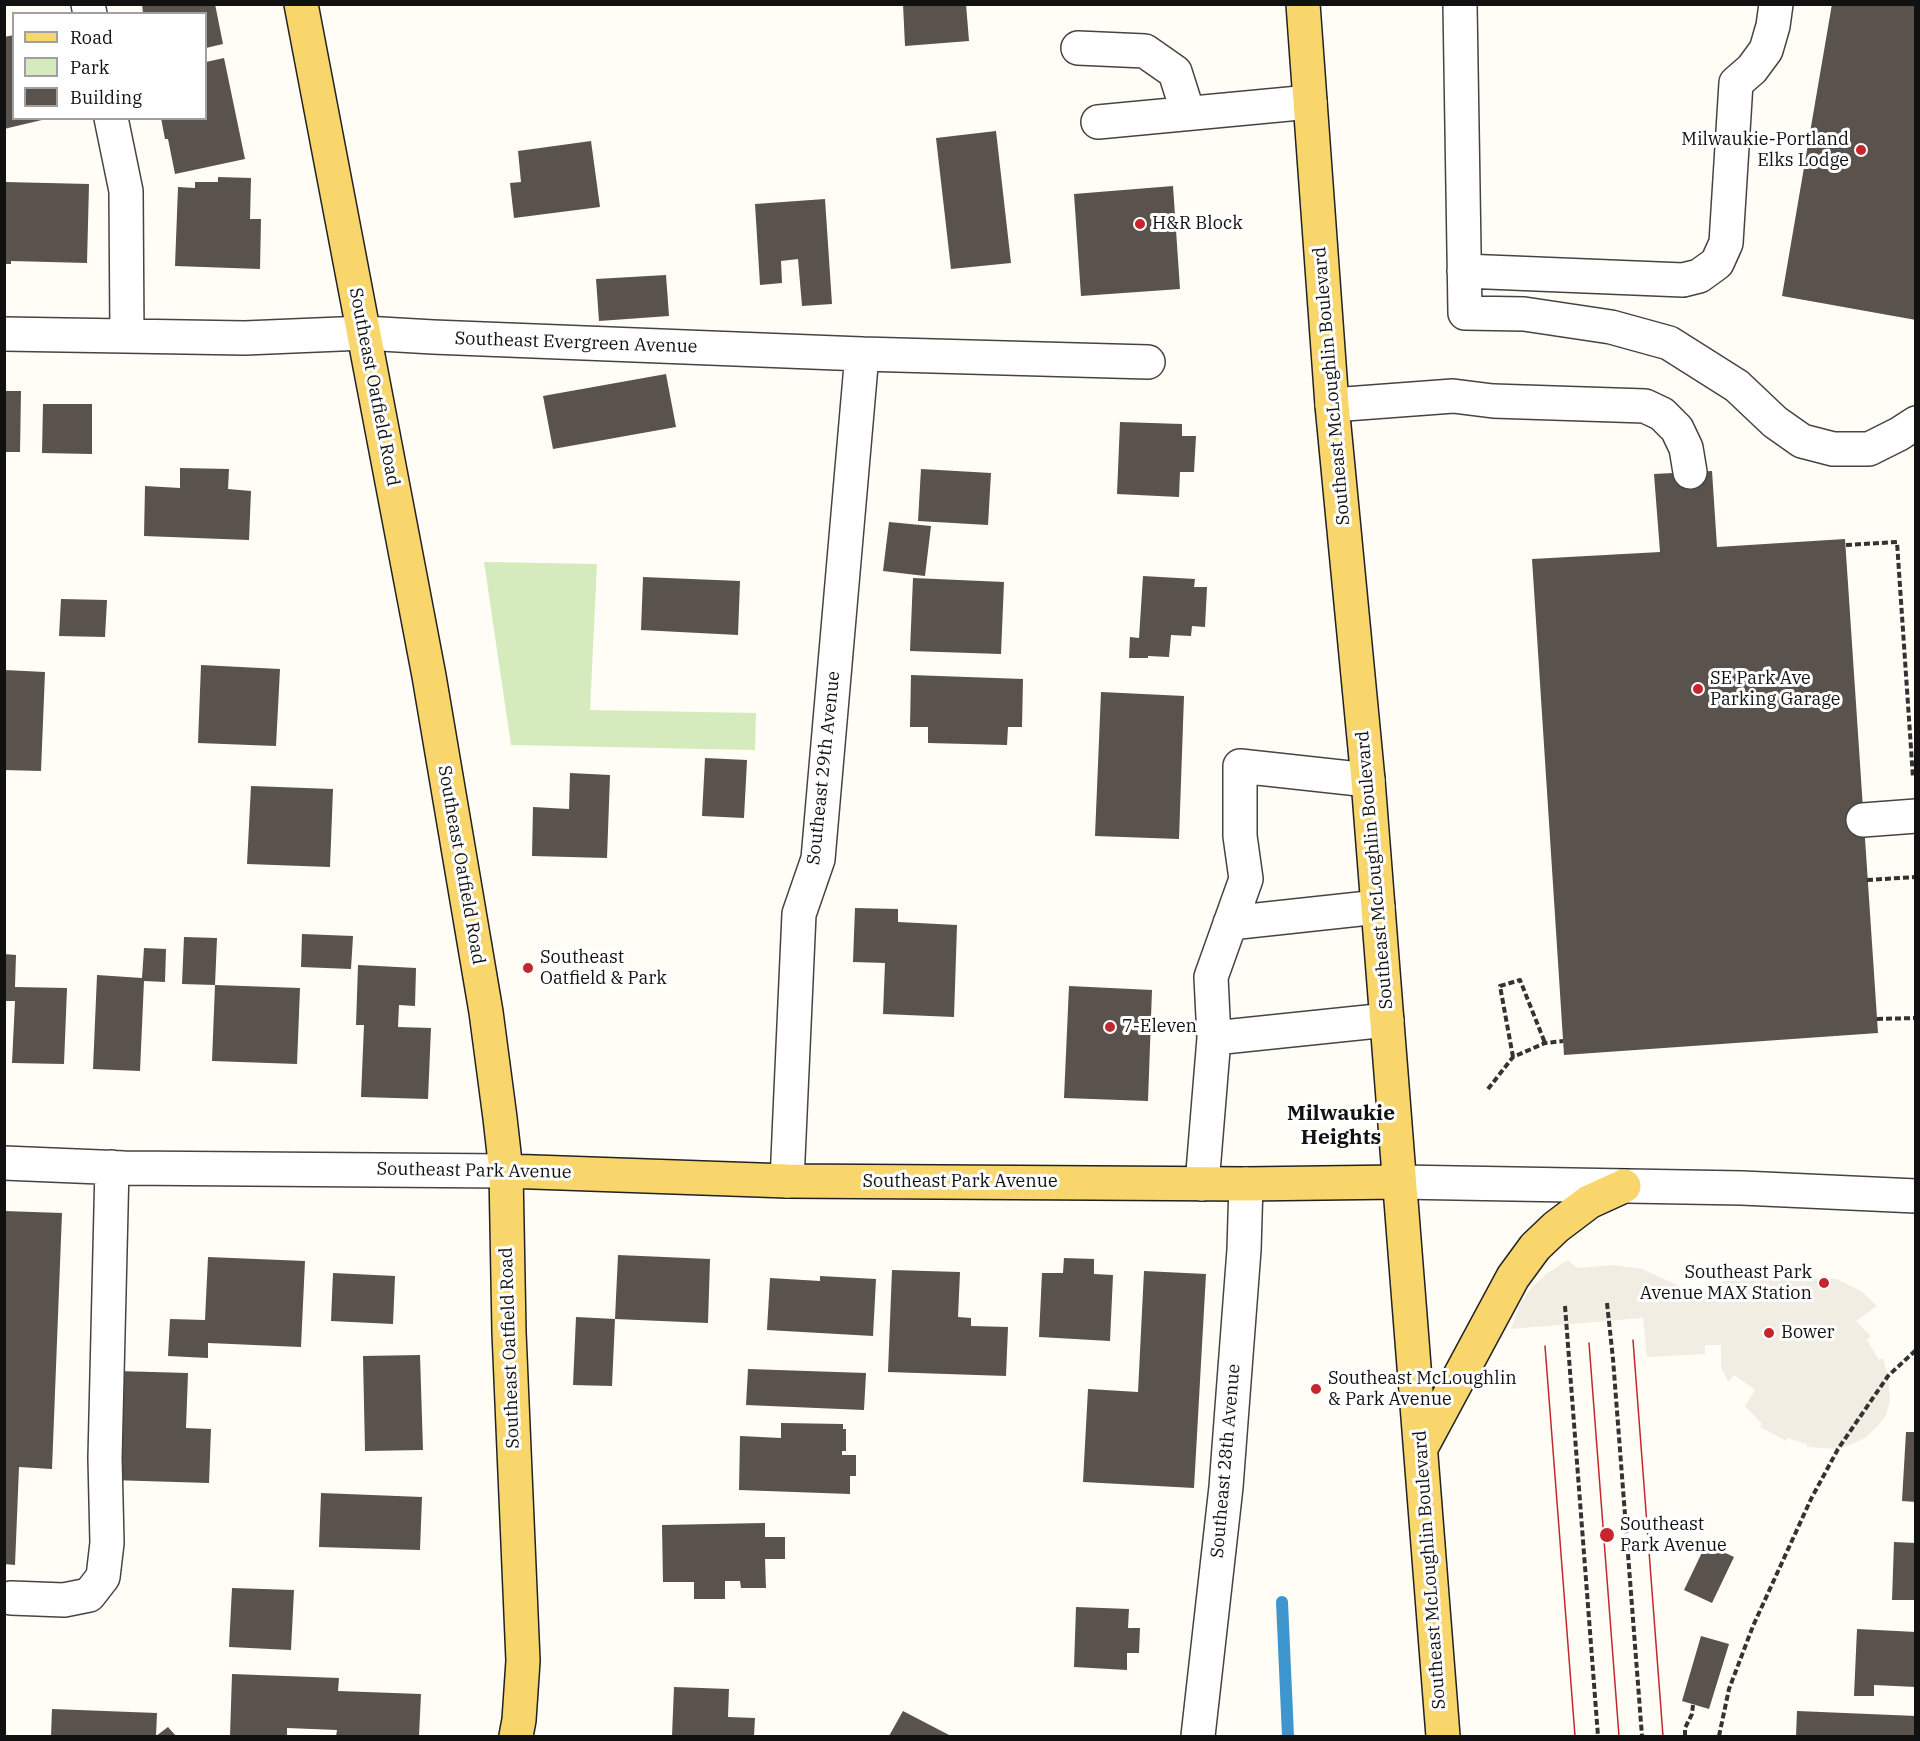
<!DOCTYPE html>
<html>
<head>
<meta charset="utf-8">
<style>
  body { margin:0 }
  #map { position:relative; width:1920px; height:1741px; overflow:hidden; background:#fffdf5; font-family:"IBM Plex Serif",serif }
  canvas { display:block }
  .frame { position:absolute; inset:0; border:6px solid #111; pointer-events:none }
  .legend { position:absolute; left:12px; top:12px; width:195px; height:108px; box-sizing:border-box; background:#fff; border:2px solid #a0a0a0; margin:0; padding:8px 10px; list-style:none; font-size:18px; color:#111 }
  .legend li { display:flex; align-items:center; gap:12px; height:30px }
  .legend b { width:30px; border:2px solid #a0a0a0 }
</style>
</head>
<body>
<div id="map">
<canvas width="1920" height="1741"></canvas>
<div class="frame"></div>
<ul class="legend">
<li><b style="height:8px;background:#f9d66b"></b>Road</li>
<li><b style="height:16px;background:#d5ebbd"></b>Park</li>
<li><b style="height:16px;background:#5a524d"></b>Building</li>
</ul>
</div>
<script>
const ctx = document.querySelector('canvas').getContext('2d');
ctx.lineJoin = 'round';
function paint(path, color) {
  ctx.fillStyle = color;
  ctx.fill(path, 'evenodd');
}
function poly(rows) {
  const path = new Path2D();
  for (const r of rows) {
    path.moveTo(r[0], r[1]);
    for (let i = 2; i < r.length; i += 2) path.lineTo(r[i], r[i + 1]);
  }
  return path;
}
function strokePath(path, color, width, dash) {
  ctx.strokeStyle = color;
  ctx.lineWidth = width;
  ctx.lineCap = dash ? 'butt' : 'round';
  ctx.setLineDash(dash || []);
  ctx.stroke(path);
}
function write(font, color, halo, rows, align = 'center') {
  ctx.font = font + ' "IBM Plex Serif",serif';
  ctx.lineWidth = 6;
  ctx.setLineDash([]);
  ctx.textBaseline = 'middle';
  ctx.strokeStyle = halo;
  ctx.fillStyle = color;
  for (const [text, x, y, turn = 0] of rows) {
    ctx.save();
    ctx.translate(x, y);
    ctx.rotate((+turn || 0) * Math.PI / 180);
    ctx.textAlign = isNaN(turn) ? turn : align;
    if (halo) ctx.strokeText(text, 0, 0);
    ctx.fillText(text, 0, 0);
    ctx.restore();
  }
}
paint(poly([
  [484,562,597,564,590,710,756,713,755,750,511,745]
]), '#d5ebbd');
paint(poly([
  [1568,1260,1577,1268,1614,1265,1642,1269,1686,1289,1700,1292,1711,1289,1731,1276,1837,1279,1861,1291,1877,1306,1856,1321,1871,1336,1867,1340,1879,1360,1883,1358,1888,1376,1890,1400,1886,1415,1878,1426,1865,1438,1850,1445,1838,1449,1807,1447,1807,1444,1787,1438,1786,1441,1760,1427,1762,1424,1745,1406,1755,1390,1734,1375,1728,1382,1721,1367,1721,1345,1705,1345,1705,1354,1647,1357,1643,1318,1511,1329,1520,1304,1532,1287,1546,1274]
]), '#f1ede2');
strokePath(poly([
  [1282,1602,1288,1736]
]), '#3f96cf', 12);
paint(poly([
  [142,4,215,4,223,44,206,48,206,14,143,14],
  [903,4,966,4,969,41,905,46],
  [1832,4,1916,4,1916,320,1782,296],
  [14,35,14,118,46,119,4,129,4,37],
  [224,58,245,159,175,174,168,139,165,139,161,118,206,118,206,62],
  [996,131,1011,263,951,269,936,138],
  [591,141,600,207,514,218,510,183,521,182,518,151],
  [218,177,251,178,250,219,261,219,260,269,175,266,178,187,195,188,195,182,218,182],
  [5,182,89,184,87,263,11,261,11,264,5,264],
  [1173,186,1180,289,1081,296,1074,194],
  [825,199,832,304,802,306,798,259,781,261,782,283,760,285,755,204],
  [666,275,669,316,599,321,596,279],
  [666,374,676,427,553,449,543,396],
  [4,391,21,391,20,452,4,452],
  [43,404,92,404,92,454,42,453],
  [1120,422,1182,424,1182,436,1196,436,1194,472,1180,472,1179,497,1117,494],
  [180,468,229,469,228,489,251,491,249,540,144,536,145,486,180,488],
  [921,469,991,473,988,525,918,521],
  [1712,471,1717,547,1845,539,1878,1033,1564,1055,1532,559,1660,552,1654,474],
  [889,522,931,526,925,576,883,571],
  [1143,576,1195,579,1194,587,1207,587,1205,627,1192,626,1191,636,1171,635,1169,657,1148,656,1148,658,1129,658,1130,637,1139,638],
  [643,577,740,581,738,635,641,630],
  [913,578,1004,582,1001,654,910,651],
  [61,599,107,600,105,637,59,636],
  [201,665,280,669,276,746,198,743],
  [4,670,45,672,41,771,4,770],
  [911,675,1023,679,1022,727,1008,727,1007,745,928,743,928,727,910,727],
  [1101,692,1184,696,1179,839,1095,836],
  [705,758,747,760,744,818,702,816],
  [570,773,610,775,607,858,532,856,533,807,569,809],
  [251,786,333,789,330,867,247,864],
  [855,908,898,909,898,922,957,925,954,1017,883,1014,885,963,853,962],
  [302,934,353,936,351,969,301,967],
  [184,937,217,938,215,985,300,988,297,1064,212,1061,215,985,182,984],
  [144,948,166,949,165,982,144,981,140,1071,93,1069,97,975,142,978],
  [4,954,16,955,15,987,67,988,64,1064,12,1063,15,1001,4,1001],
  [358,965,416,968,415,1006,399,1005,398,1027,431,1028,428,1099,361,1097,364,1025,356,1025],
  [1069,986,1152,990,1148,1101,1064,1098],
  [4,1211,62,1213,52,1469,19,1467,15,1565,4,1564],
  [618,1255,710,1259,708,1323,615,1319],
  [208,1257,305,1261,301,1347,208,1343,208,1358,168,1356,170,1319,205,1320],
  [1064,1258,1094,1259,1094,1274,1113,1275,1110,1341,1039,1337,1042,1273,1063,1273],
  [892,1270,960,1272,958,1317,971,1318,971,1326,1008,1327,1006,1376,888,1372],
  [1144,1271,1206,1274,1194,1488,1083,1482,1088,1389,1138,1392],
  [333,1273,395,1276,393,1324,331,1321],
  [820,1276,876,1279,873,1336,767,1330,770,1278,820,1281],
  [576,1317,615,1319,612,1386,573,1385],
  [420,1355,423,1450,365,1451,363,1356],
  [748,1369,866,1373,864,1410,746,1405],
  [116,1371,188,1373,186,1428,211,1429,209,1483,111,1480],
  [781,1423,843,1424,843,1429,846,1429,846,1451,842,1451,842,1455,856,1455,856,1476,850,1476,850,1494,739,1490,740,1436,781,1438],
  [1906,1432,1916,1432,1916,1502,1902,1501],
  [321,1493,422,1497,420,1550,319,1547],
  [765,1523,765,1537,785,1537,785,1559,765,1559,766,1588,741,1588,740,1581,725,1581,725,1599,694,1599,694,1582,663,1582,662,1525],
  [1894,1542,1916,1543,1916,1600,1892,1600],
  [1706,1544,1734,1557,1712,1603,1684,1590],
  [232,1588,294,1590,291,1650,229,1647],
  [1076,1607,1129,1609,1128,1628,1140,1628,1139,1653,1127,1653,1127,1670,1074,1667],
  [1857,1629,1916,1632,1916,1687,1874,1685,1874,1696,1854,1696],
  [1701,1636,1729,1644,1709,1709,1682,1701],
  [232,1674,339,1678,338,1691,421,1694,419,1736,336,1736,337,1730,287,1728,287,1736,230,1736],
  [674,1687,729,1689,728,1717,755,1718,754,1736,672,1736],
  [52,1709,157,1713,156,1736,51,1736],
  [903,1711,951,1736,889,1736],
  [1797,1711,1916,1716,1916,1736,1796,1736],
  [168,1727,176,1736,156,1736]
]), '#5a524d');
const minor = poly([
  [88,4,90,14],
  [1460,4,1465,313,1524,314,1611,327,1669,343,1737,386,1775,422,1802,441,1833,449,1869,449,1899,434,1916,423],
  [1078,48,1145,51,1175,72,1188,113],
  [111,118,126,191,127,336],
  [1098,122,1310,102],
  [1464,271,1683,280,1699,276,1717,263,1726,243,1736,83,1752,69,1766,50,1773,26,1776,4],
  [4,334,245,338,364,333,433,337,862,354,1148,362],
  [1332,405,1453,396,1493,401,1645,406,1662,414,1677,429,1686,448,1690,472],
  [1863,820,1916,816],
  [1230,923,1378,907],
  [1214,1038,1387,1020],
  [4,1163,124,1168,506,1171],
  [787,1181,799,914,818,859,862,354],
  [1399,1182,1742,1188,1916,1196],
  [1202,1184,1214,1038,1211,977,1246,879,1240,836,1240,766,1368,780],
  [11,1598,64,1600,89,1595,103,1577,107,1543,105,1458,112,1167],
  [1198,1736,1226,1487,1244,1250,1246,1184]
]);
const major = poly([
  [301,4,429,676,486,1012,500,1118,506,1171,509,1332,523,1661,519,1720,516,1736],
  [1303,4,1332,405,1368,780,1443,1736],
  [506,1171,787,1181,1246,1184,1399,1182],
  [1421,1448,1513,1277,1535,1247,1556,1227,1589,1202,1624,1186]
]);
strokePath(minor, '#444', 36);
strokePath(major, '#222', 36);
strokePath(poly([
  [1846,545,1897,542,1913,778],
  [1867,880,1916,877],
  [1877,1019,1916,1018],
  [1513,1057,1500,986,1520,980,1545,1043],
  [1488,1089,1513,1057,1545,1043,1563,1041],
  [1607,1303,1613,1359,1642,1736],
  [1565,1306,1598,1736],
  [1685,1736,1685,1728,1692,1714,1693,1705],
  [1719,1736,1729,1689,1753,1626,1811,1499,1838,1449,1888,1376,1916,1350]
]), '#333', 4, [6, 3]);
strokePath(minor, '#fff', 33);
strokePath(major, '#f9d66b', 33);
strokePath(poly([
  [1633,1340,1663,1736],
  [1589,1343,1619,1736],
  [1545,1346,1575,1736]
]), '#c4262e', 1.5);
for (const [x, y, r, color] of [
  [1861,150,6,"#c4262e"],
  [1140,224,6,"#c4262e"],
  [1698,689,6,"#c4262e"],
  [528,968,6,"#c4262e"],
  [1110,1027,6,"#c4262e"],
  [1824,1283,6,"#c4262e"],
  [1769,1333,6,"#c4262e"],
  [1316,1389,6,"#c4262e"],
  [1607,1535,8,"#c4262e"]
]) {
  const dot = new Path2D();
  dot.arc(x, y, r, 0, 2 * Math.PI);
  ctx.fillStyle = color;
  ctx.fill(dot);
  strokePath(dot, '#fff', 2);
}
write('18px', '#111', '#fff', [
  ["Milwaukie-Portland",1849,140,"right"],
  ["Elks Lodge",1849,161,"right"],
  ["H&R Block",1152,224],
  ["SE Park Ave",1710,679],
  ["Parking Garage",1710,700],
  ["Southeast",540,958],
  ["Oatfield & Park",540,979],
  ["7-Eleven",1122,1027],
  ["Southeast Park",1812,1273,"right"],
  ["Avenue MAX Station",1812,1294,"right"],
  ["Bower",1781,1333],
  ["Southeast McLoughlin",1328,1379],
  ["& Park Avenue",1328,1400],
  ["Southeast",1620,1525],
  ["Park Avenue",1620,1546]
], 'left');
write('18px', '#111', '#fff', [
  ["Southeast Evergreen Avenue",576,343,2],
  ["Southeast McLoughlin Boulevard",1332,386,-95],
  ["Southeast Oatfield Road",374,387,79],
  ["Southeast 29th Avenue",824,768,-84],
  ["Southeast Oatfield Road",461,865,80],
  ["Southeast McLoughlin Boulevard",1375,870,-95],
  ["Southeast Park Avenue",474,1171,1],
  ["Southeast Park Avenue",960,1182],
  ["Southeast Oatfield Road",510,1348,-92],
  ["Southeast 28th Avenue",1226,1461,-85],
  ["Southeast McLoughlin Boulevard",1430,1570,-94]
]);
write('bold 21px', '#111', '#fff', [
  ["Milwaukie",1341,1114],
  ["Heights",1341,1138]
]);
</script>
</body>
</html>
